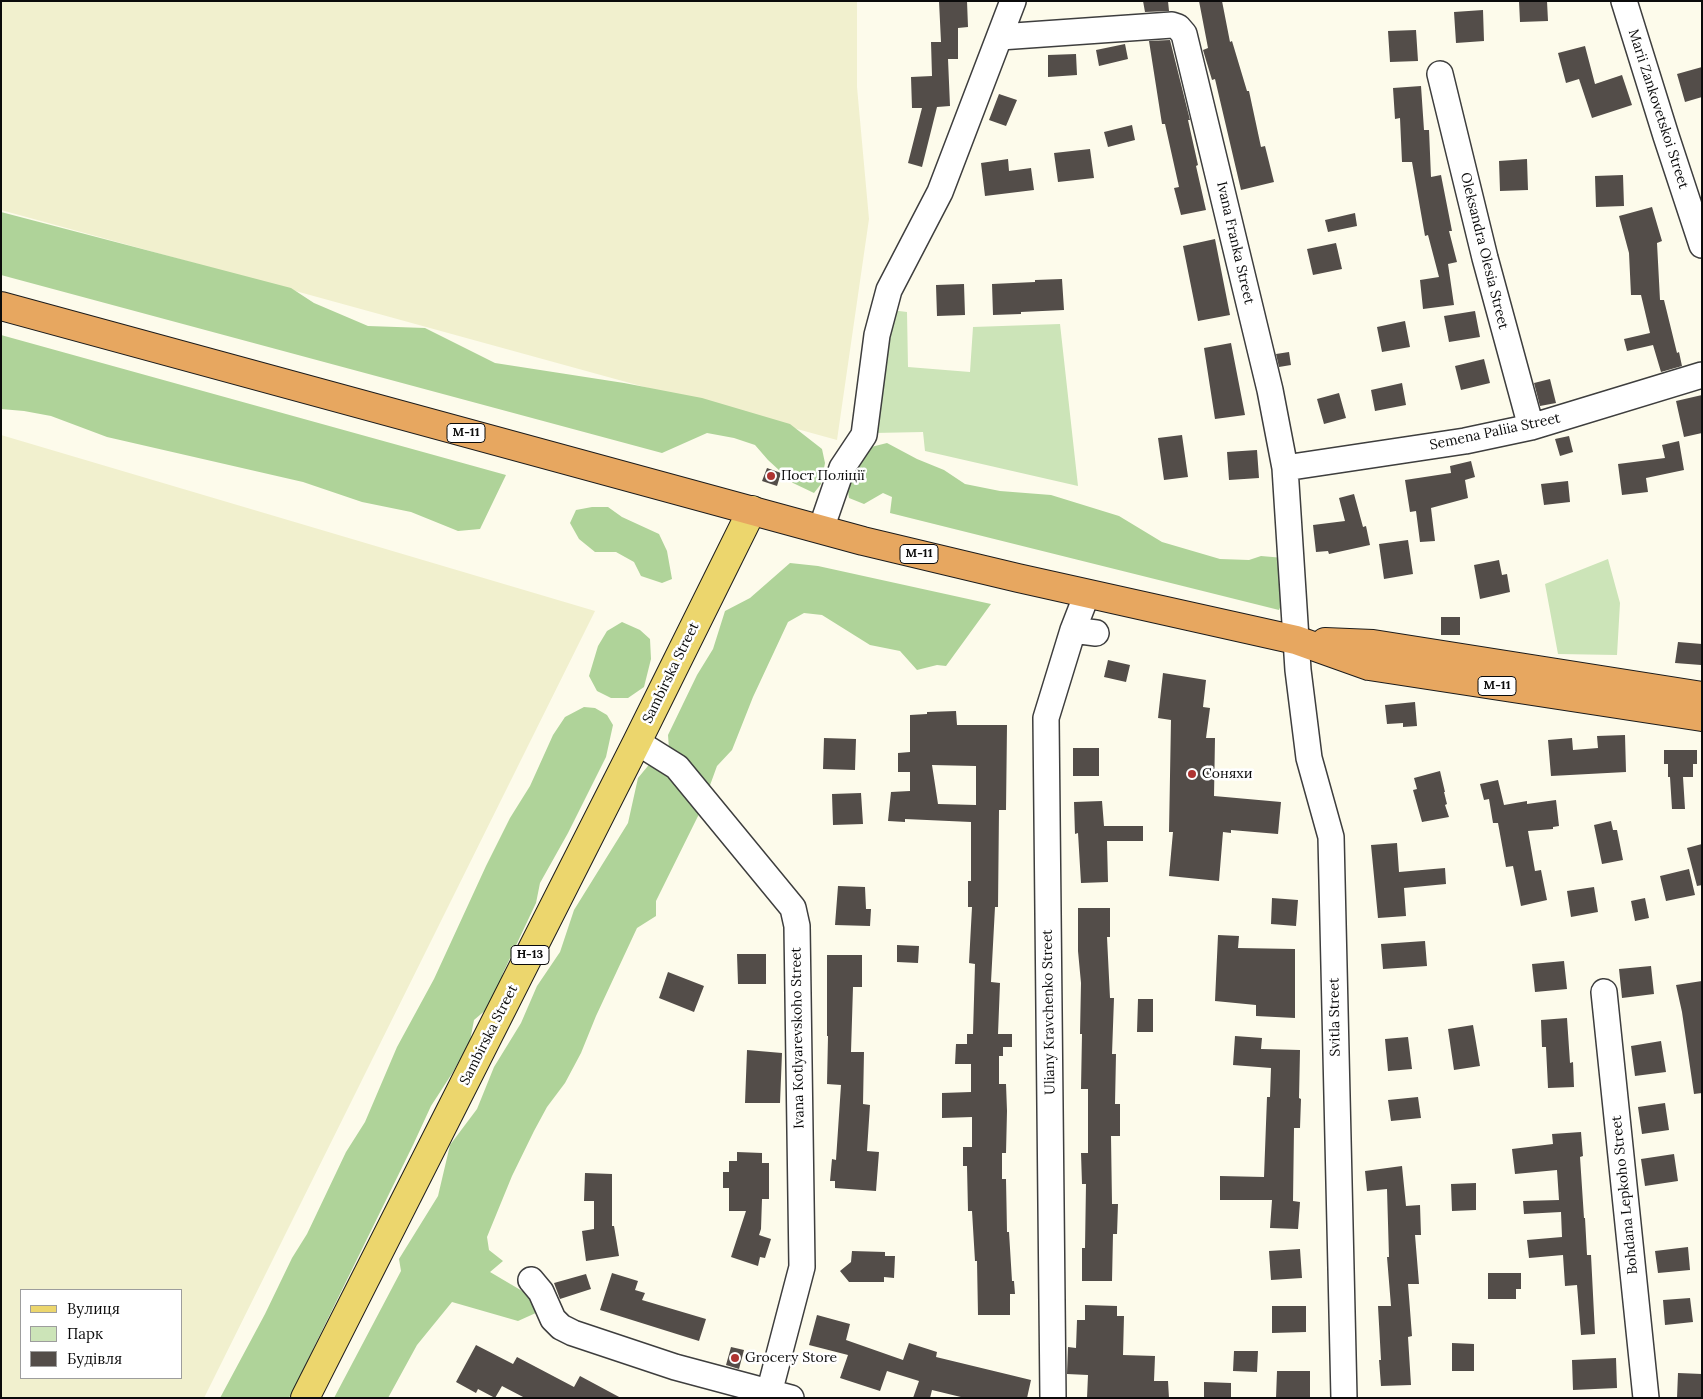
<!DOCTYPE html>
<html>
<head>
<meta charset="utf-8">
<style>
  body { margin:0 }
  #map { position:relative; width:1703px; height:1399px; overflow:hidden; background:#fdfbeb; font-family:Lora,serif }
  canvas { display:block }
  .frame { position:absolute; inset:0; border:2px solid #0b0b0b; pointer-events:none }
  .legend { position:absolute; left:20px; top:1289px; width:162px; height:90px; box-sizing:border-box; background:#fff; border:1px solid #9d9d9d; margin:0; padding:6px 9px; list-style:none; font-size:15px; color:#0b0b0b }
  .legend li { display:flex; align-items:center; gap:10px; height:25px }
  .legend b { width:25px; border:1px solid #9d9d9d }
</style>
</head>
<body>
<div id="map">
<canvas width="1703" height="1399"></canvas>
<div class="frame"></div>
<ul class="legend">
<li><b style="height:6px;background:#ecd66d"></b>Вулиця</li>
<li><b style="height:14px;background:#cce4b8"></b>Парк</li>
<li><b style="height:14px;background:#534d49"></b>Будівля</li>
</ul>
</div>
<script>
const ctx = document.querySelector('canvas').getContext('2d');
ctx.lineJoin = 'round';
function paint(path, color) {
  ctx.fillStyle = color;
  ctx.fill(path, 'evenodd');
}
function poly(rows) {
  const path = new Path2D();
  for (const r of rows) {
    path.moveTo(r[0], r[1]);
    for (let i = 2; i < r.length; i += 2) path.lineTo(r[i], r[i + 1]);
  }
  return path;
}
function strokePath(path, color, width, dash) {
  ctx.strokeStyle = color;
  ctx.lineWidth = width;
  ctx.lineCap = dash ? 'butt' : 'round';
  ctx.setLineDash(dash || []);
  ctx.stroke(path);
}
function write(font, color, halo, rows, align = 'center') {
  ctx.font = font + ' Lora,serif';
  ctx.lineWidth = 5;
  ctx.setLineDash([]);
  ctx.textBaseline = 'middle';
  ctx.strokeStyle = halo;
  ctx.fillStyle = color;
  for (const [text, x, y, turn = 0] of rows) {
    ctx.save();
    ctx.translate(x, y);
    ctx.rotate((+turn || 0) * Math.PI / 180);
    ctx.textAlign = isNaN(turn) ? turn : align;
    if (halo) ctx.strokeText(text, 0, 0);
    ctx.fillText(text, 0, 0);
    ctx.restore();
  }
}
paint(poly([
  [1,1,857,1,857,87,869,219,837,440,1,210],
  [1,435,595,611,204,1398,1,1398],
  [21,1290,181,1290,181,1378,21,1378]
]), '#f1f0ce');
paint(poly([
  [891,310,907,312,908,367,970,372,973,327,1060,324,1078,486,925,451,923,432,874,433],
  [1608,559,1620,603,1617,655,1558,654,1545,584]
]), '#cce4b8');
paint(poly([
  [1,212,291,288,314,303,368,326,425,328,495,363,624,383,702,398,790,424,822,449,825,463,821,484,814,493,793,483,768,460,755,445,734,438,707,433,662,453,1,275],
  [1,335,506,475,480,529,458,531,411,512,362,502,303,482,107,437,51,416,24,411,1,409],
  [887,443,917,459,944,470,965,484,1000,491,1051,495,1119,516,1162,542,1220,559,1249,560,1261,556,1284,558,1295,574,1279,610,890,513,892,497,883,493,864,504,849,498,845,471,871,447],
  [592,507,608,507,622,517,659,534,667,551,672,579,662,583,641,576,634,562,616,552,595,552,579,539,570,523,576,510],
  [790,563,818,566,991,604,946,666,937,665,917,670,900,651,870,645,822,615,804,613,788,622,753,697,732,750,717,766,701,810,656,901,656,916,637,928,596,1016,581,1053,565,1083,547,1107,534,1131,512,1176,487,1237,489,1250,503,1261,490,1272,529,1295,538,1312,518,1321,452,1302,417,1345,388,1398,334,1398,401,1271,399,1259,438,1196,450,1145,477,1109,494,1067,521,1023,537,986,560,952,574,910,628,823,638,778,652,761,669,749,668,735,697,675,713,649,725,611,750,598],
  [622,622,640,630,650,639,651,659,644,687,628,698,611,698,597,691,589,676,598,646,607,631],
  [584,707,595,708,607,715,613,725,606,757,568,833,540,883,536,903,503,973,494,1003,474,1020,470,1041,453,1072,431,1106,413,1145,289,1398,220,1398,265,1314,292,1258,307,1234,346,1152,365,1122,397,1047,434,979,486,866,510,818,530,786,553,735,565,717]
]), '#afd399');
paint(poly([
  [939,1,967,1,968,27,958,28,958,59,948,59,950,106,937,107,922,167,908,163,922,108,912,108,911,77,932,76,931,42,941,42],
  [1143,1,1168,1,1169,11,1145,12],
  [1199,1,1222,1,1230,42,1232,41,1247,91,1249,91,1261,147,1265,146,1274,182,1241,190,1215,79,1212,80,1203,50,1208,48],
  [1519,1,1547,1,1548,21,1520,22],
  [1483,10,1484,41,1456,43,1454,12],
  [1416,30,1418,61,1390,62,1388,31],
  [1170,40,1190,120,1188,120,1198,165,1196,166,1206,210,1181,215,1174,188,1179,187,1165,124,1162,124,1149,41],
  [1125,44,1128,59,1099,66,1096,50],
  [1585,46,1595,84,1622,75,1632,105,1592,118,1579,79,1566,83,1558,53],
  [1076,54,1077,75,1048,77,1048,55],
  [1702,67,1702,97,1685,102,1677,74],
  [1421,86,1424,130,1429,130,1431,177,1441,175,1452,231,1449,231,1457,262,1448,264,1454,305,1423,309,1420,280,1439,277,1428,235,1425,236,1412,162,1402,162,1400,118,1395,119,1393,88],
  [999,94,1017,100,1006,126,989,120],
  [1132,125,1135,140,1108,147,1104,132],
  [1090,149,1094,178,1058,182,1054,153],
  [1008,159,1009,171,1031,168,1034,190,985,196,981,163],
  [1527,159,1528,190,1500,191,1499,161],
  [1623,175,1624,206,1596,207,1595,176],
  [1652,207,1662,241,1657,243,1660,300,1664,300,1677,353,1679,352,1682,366,1661,372,1653,345,1627,351,1624,339,1650,333,1641,295,1631,295,1629,253,1619,216],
  [1355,213,1357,226,1328,232,1325,220],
  [1215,239,1230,315,1198,321,1183,246],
  [1336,243,1342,269,1313,275,1307,249],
  [1062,279,1064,310,1021,312,1021,314,993,315,992,284,1035,282,1035,280],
  [964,284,965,315,937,316,936,285],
  [1475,311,1480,337,1449,342,1444,316],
  [1405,321,1410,347,1382,352,1377,327],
  [1231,343,1245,415,1215,419,1204,348],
  [1289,352,1291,365,1279,367,1276,354],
  [1484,359,1490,383,1461,390,1455,366],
  [1550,379,1556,403,1540,406,1534,383],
  [1402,383,1406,405,1375,411,1371,390],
  [1339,393,1346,418,1324,424,1317,399],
  [1702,395,1702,433,1684,437,1676,401],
  [1182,435,1188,477,1164,480,1158,438],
  [1569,436,1573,452,1560,456,1555,439],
  [1679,441,1684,470,1646,478,1648,492,1622,495,1618,464,1665,458,1662,445],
  [1257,450,1259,478,1229,480,1227,452],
  [1471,461,1475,477,1465,480,1468,498,1431,508,1435,541,1420,542,1416,511,1410,512,1405,480,1451,473,1450,466],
  [767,468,781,473,777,486,762,481],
  [1568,481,1570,502,1544,505,1541,484],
  [1354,494,1363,527,1366,526,1370,545,1329,554,1328,551,1316,552,1313,525,1345,521,1339,498],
  [1408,540,1413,574,1384,579,1379,544],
  [1499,560,1502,575,1507,574,1510,592,1480,599,1474,565],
  [1441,617,1460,617,1460,635,1441,635],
  [1678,642,1702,644,1701,665,1675,663],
  [1108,660,1130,665,1126,682,1104,677],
  [1163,673,1206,680,1203,707,1210,708,1206,738,1215,738,1214,796,1281,802,1278,834,1231,830,1231,833,1223,832,1219,881,1169,876,1173,832,1169,832,1171,720,1158,718],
  [1415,702,1417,726,1403,727,1403,723,1387,724,1385,705],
  [956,711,957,725,1007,725,1006,810,999,810,998,907,995,907,991,982,1000,983,998,1034,1012,1034,1012,1047,1003,1047,1003,1056,999,1056,999,1084,1006,1084,1007,1111,1006,1153,1002,1153,1002,1179,1006,1179,1007,1232,1009,1232,1012,1281,1014,1281,1015,1294,1010,1294,1010,1315,978,1315,977,1261,975,1261,972,1211,968,1211,967,1166,963,1166,963,1147,972,1147,972,1117,942,1118,942,1093,971,1092,971,1064,955,1064,956,1044,967,1044,967,1034,973,1034,975,964,969,963,972,907,968,907,968,881,971,881,971,822,905,819,905,822,888,821,891,792,910,791,910,772,898,772,898,753,910,752,910,715,927,714,927,712],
  [932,765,976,766,976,805,938,804],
  [1625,735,1626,772,1551,776,1548,740,1572,738,1573,750,1598,748,1597,736],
  [824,738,856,739,855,770,823,769],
  [1073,748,1099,748,1099,776,1073,776],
  [1664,750,1697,750,1697,764,1693,764,1693,777,1683,777,1685,809,1672,809,1670,777,1668,777,1668,764,1664,764],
  [1440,771,1445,792,1444,792,1447,804,1445,805,1449,817,1422,822,1413,790,1417,789,1414,778],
  [1498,780,1504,805,1527,801,1527,804,1556,800,1559,826,1553,827,1553,829,1528,831,1535,871,1541,870,1547,900,1521,906,1513,866,1506,867,1498,823,1493,823,1489,799,1484,800,1480,784],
  [861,793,863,824,833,825,832,794],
  [1102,801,1104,826,1143,826,1143,841,1107,841,1108,882,1081,883,1078,833,1075,834,1074,802],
  [1611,821,1613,830,1617,830,1623,860,1602,864,1594,825],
  [1397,843,1399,872,1445,868,1446,884,1404,888,1406,916,1378,918,1371,845],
  [1702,844,1702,885,1697,886,1687,848],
  [1689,869,1695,895,1666,901,1660,876],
  [838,886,865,887,866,909,871,909,870,926,835,925],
  [1594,887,1598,912,1571,917,1567,891],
  [1272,898,1298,900,1296,926,1271,924],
  [1645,898,1649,918,1635,921,1631,901],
  [1078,908,1110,908,1110,937,1107,937,1110,998,1114,998,1112,1054,1116,1054,1115,1104,1120,1104,1120,1136,1111,1136,1112,1204,1118,1204,1117,1234,1113,1234,1112,1281,1082,1281,1082,1248,1085,1248,1086,1184,1082,1184,1081,1153,1088,1153,1088,1089,1081,1089,1082,1034,1080,1034,1081,983,1078,951],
  [1218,935,1239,936,1238,948,1295,949,1295,1018,1256,1016,1256,1005,1215,1001],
  [1425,941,1427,966,1383,969,1381,944],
  [897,945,919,946,918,963,897,962],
  [737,954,766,954,766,984,738,984],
  [827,955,862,955,862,987,853,987,851,1052,864,1052,863,1104,870,1105,867,1151,879,1152,876,1191,835,1188,835,1181,830,1181,832,1159,836,1160,841,1085,827,1084,828,1036,827,1036],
  [1564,961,1567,989,1535,992,1532,964],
  [1651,966,1654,994,1622,998,1619,969],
  [668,972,704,986,694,1012,659,998],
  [1702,981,1702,1093,1694,1094,1682,1012,1676,985],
  [1138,999,1153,999,1153,1032,1137,1032],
  [1567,1018,1570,1063,1573,1062,1574,1087,1548,1088,1546,1047,1542,1047,1541,1020],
  [1473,1025,1480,1066,1454,1070,1448,1029],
  [1235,1036,1262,1038,1261,1049,1300,1050,1299,1098,1301,1099,1300,1128,1294,1128,1293,1201,1300,1202,1298,1229,1270,1228,1272,1200,1220,1200,1220,1176,1264,1177,1267,1097,1270,1097,1271,1068,1233,1065],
  [1408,1037,1412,1069,1388,1071,1385,1039],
  [1661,1041,1666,1072,1635,1076,1631,1046],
  [747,1050,782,1053,780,1103,745,1103],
  [1418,1097,1421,1118,1391,1121,1388,1100],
  [1665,1103,1669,1130,1642,1134,1638,1107],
  [1581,1132,1583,1156,1580,1157,1584,1218,1585,1218,1587,1255,1591,1255,1595,1334,1581,1335,1577,1285,1565,1286,1563,1255,1529,1258,1527,1240,1562,1237,1561,1212,1524,1214,1523,1201,1559,1200,1557,1170,1515,1174,1512,1149,1553,1144,1552,1134],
  [737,1152,762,1153,762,1163,769,1163,769,1199,762,1199,761,1229,759,1235,771,1239,765,1258,760,1257,758,1266,731,1257,746,1211,729,1211,729,1188,723,1188,723,1172,729,1172,729,1161,737,1161],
  [1674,1154,1678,1181,1645,1186,1641,1159],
  [1402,1166,1406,1206,1420,1205,1421,1235,1415,1235,1419,1284,1408,1284,1412,1336,1408,1337,1411,1385,1381,1386,1379,1360,1381,1360,1378,1306,1391,1306,1387,1257,1389,1257,1387,1189,1367,1191,1365,1171],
  [585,1173,612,1174,612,1226,614,1226,619,1256,586,1261,582,1231,594,1229,594,1201,584,1201],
  [1476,1183,1476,1210,1452,1211,1451,1184],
  [1688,1247,1690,1270,1658,1273,1655,1251],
  [1300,1249,1302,1278,1271,1280,1269,1251],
  [852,1251,885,1252,885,1256,895,1256,894,1278,884,1277,884,1282,849,1282,840,1271,851,1262],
  [612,1273,638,1281,635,1290,645,1293,642,1300,706,1319,699,1341,600,1310],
  [1488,1273,1521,1273,1521,1289,1516,1289,1516,1299,1488,1299],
  [586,1274,591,1289,560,1299,554,1283],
  [1690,1298,1693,1322,1665,1325,1663,1300],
  [1085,1305,1117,1306,1117,1316,1124,1316,1123,1355,1155,1356,1154,1381,1168,1381,1169,1398,1087,1398,1088,1375,1067,1374,1068,1347,1076,1348,1077,1320,1085,1320],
  [1272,1306,1306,1306,1306,1332,1272,1333],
  [817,1315,850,1324,846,1340,903,1360,909,1343,937,1352,936,1357,1031,1380,1027,1398,965,1398,932,1390,930,1398,913,1398,919,1381,887,1371,880,1391,840,1378,848,1355,809,1345],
  [1452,1343,1474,1344,1474,1371,1452,1371],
  [476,1345,513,1364,517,1357,574,1387,580,1376,621,1398,525,1398,502,1386,495,1398,478,1389,476,1393,456,1382],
  [731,1347,744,1350,739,1369,726,1365],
  [1234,1351,1258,1351,1257,1372,1233,1371],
  [1616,1358,1617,1388,1573,1390,1572,1360],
  [1277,1371,1310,1371,1310,1398,1276,1398],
  [1678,1373,1702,1374,1702,1398,1677,1398],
  [1204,1382,1231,1383,1231,1398,1204,1398]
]), '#534d49');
const minor = poly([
  [1624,1,1666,136,1702,245],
  [1000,37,1172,25,1178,27,1184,34,1270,390,1285,468,1298,670,1309,758,1331,837,1344,1398],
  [1440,74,1485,258,1531,427],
  [1285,468,1465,441,1531,427,1702,375],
  [821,529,842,468,864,435,877,335,889,290,940,192,1013,1],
  [1073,630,1096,633],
  [637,742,677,767,793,908,797,926,802,1267,769,1393],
  [1604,992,1646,1398],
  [531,1280,541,1292,553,1319,561,1327,573,1333,675,1367,791,1398],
  [1053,1398,1046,718,1073,630,1087,594]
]);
const major = poly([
  [305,1398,637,742,752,510]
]);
const highway = poly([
  [1,306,863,541,1018,578,1296,640,1369,666,1702,717],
  [1325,642,1373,644,1702,696]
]);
strokePath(minor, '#3e3e3e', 28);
strokePath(major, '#1c1c1c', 30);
strokePath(highway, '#1c1c1c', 30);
strokePath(minor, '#fff', 25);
strokePath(major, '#ecd66d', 28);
strokePath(highway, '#e7a760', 28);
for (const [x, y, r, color] of [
  [771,476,5,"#ae3331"],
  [1192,774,5,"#ae3331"],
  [735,1358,5,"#ae3331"]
]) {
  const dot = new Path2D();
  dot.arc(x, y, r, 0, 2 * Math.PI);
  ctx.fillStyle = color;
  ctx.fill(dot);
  strokePath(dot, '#fff', 2);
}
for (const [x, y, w] of [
  [466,433,38],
  [919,554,38],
  [1497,686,38],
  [530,955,38]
]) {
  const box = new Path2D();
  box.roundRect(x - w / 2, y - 9.5, w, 19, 4);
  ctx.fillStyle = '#fff';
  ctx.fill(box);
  strokePath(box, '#0b0b0b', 1);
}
write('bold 12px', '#0b0b0b', null, [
  ["М-11",466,433],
  ["М-11",919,554],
  ["М-11",1497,686],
  ["Н-13",530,955]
]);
write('14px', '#0b0b0b', '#fff', [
  ["Marii Zankovetskoi Street",1658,109,72],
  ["Ivana Franka Street",1235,243,77],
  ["Oleksandra Olesia Street",1484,251,76],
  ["Semena Paliia Street",1495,432,-12],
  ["Sambirska Street",671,673,-64],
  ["Uliany Kravchenko Street",1049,1012,-91],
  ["Svitla Street",1335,1017,-91],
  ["Sambirska Street",489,1035,-63],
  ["Ivana Kotlyarevskoho Street",798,1038,-91],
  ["Bohdana Lepkoho Street",1625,1195,-96]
]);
write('14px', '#0b0b0b', '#fff', [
  ["Пост Поліції",781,476],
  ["Соняхи",1202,774],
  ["Grocery Store",745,1358]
], 'left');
</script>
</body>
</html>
